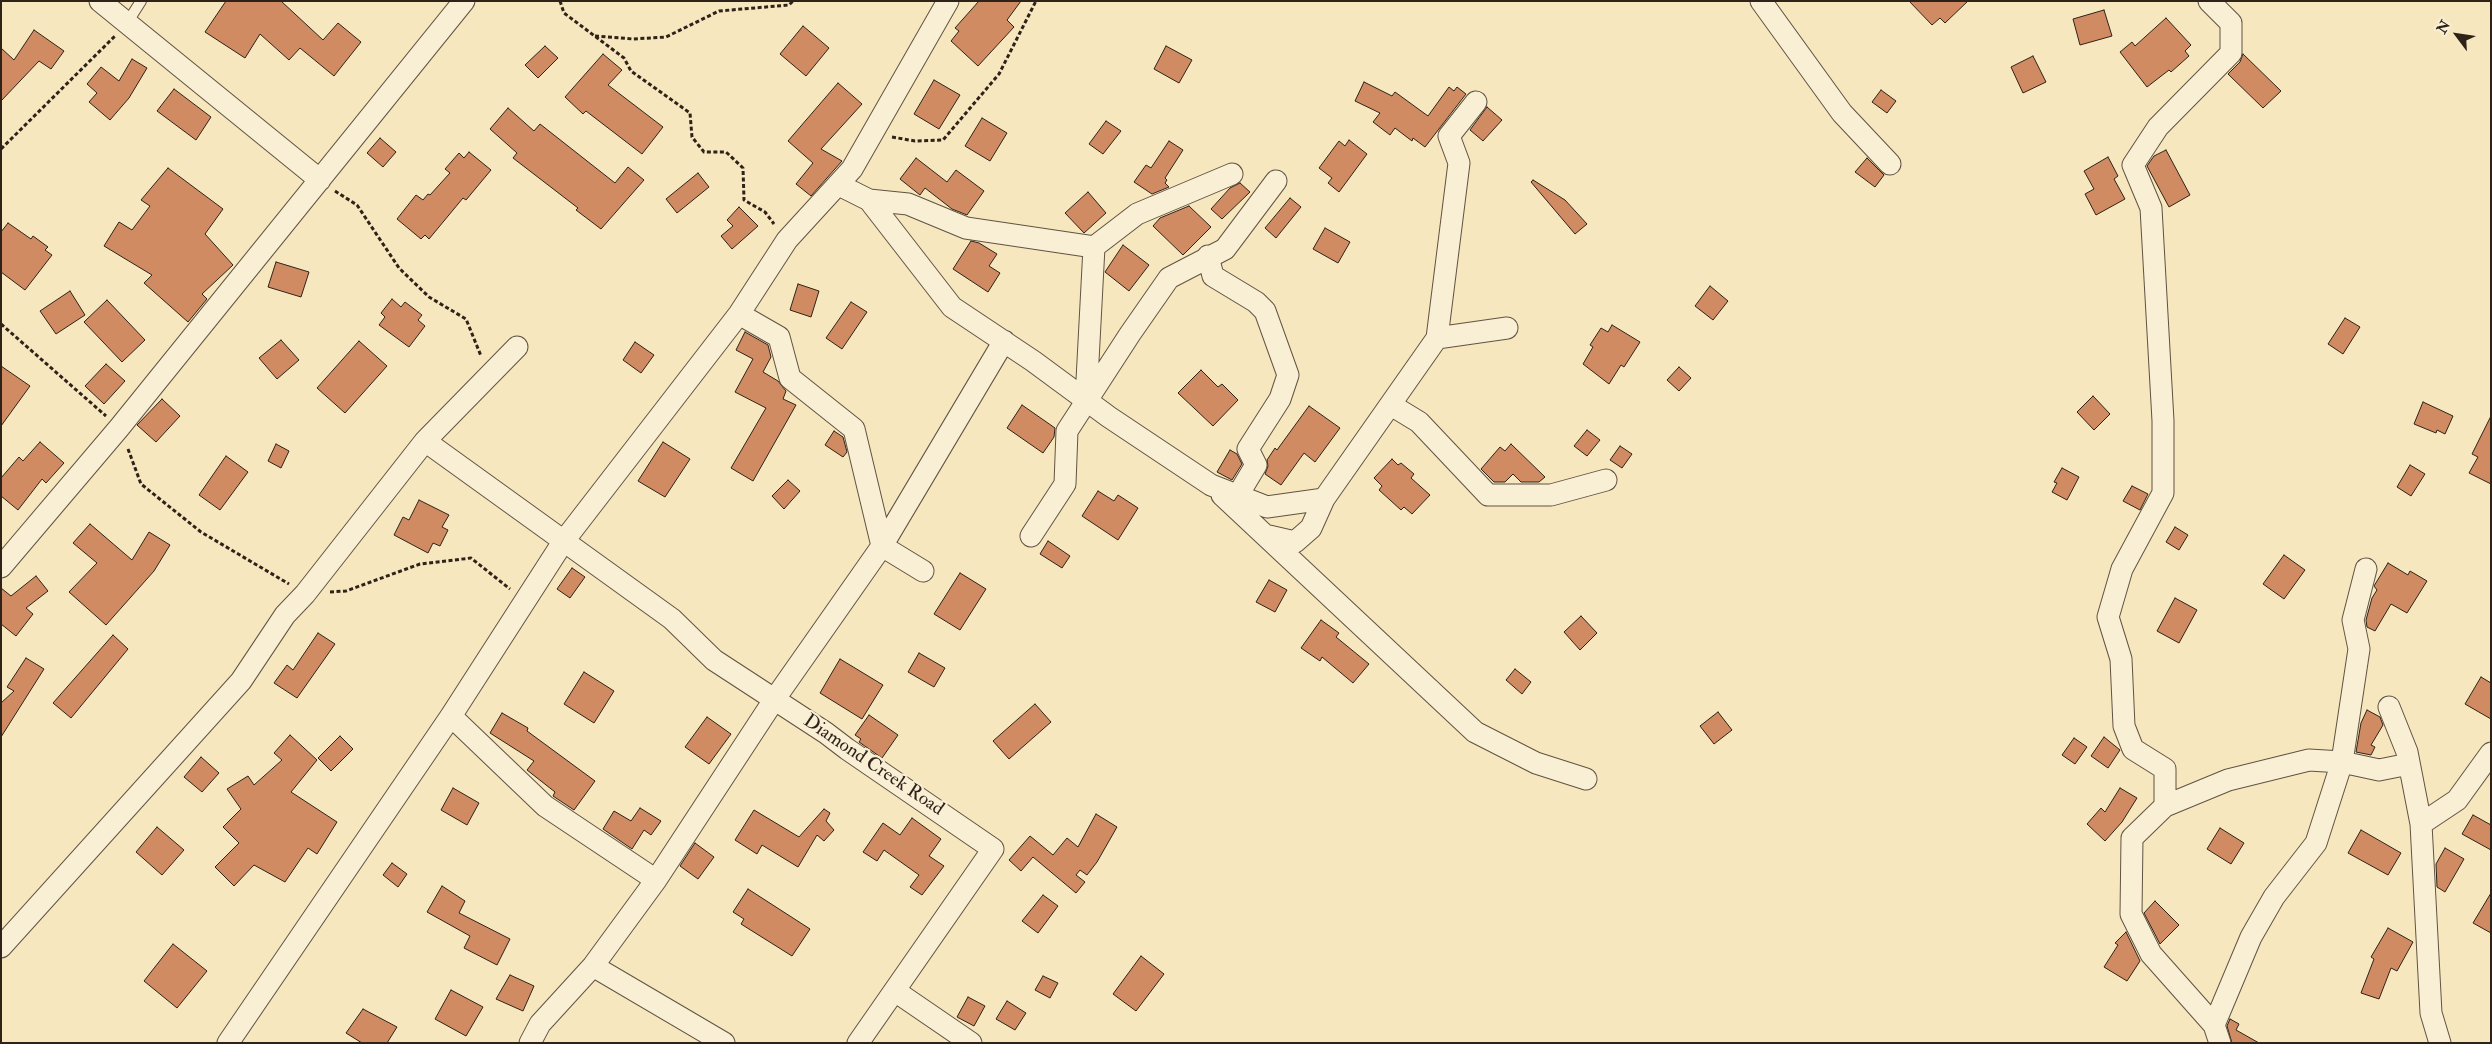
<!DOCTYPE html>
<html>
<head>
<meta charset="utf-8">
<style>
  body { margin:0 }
  #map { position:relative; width:2492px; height:1044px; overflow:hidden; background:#f6e7be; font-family:"IM FELL Double Pica",serif }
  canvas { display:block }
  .frame { position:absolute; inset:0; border:2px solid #2f2219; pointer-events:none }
  .north { position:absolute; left:2432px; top:10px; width:50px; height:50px; -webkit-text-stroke:4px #f9efd5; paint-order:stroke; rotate:301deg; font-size:14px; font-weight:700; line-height:20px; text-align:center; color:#2f2219 }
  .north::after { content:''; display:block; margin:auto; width:18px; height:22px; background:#2f2219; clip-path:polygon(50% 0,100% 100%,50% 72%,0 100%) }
</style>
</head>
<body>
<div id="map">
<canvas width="2492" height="1044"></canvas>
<div class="frame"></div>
<div class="north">N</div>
</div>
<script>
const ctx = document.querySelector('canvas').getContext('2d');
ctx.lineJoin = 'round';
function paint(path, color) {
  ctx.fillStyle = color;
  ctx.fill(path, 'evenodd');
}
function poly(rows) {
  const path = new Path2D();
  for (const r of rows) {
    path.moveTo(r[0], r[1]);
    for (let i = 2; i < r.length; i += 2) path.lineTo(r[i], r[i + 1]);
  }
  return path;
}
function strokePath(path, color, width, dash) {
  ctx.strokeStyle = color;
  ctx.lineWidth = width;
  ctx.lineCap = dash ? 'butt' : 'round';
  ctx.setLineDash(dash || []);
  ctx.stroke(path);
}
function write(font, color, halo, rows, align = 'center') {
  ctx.font = font + ' "IM FELL Double Pica",serif';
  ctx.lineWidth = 4.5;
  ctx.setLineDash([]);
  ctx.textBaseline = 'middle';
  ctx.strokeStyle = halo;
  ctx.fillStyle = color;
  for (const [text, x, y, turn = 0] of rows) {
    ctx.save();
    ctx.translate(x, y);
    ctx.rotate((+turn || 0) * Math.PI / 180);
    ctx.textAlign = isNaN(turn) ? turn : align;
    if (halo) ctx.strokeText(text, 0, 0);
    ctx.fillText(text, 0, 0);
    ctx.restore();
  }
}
const building = poly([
  [226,1,281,1,323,40,338,23,361,42,334,76,300,48,289,60,260,34,245,58,205,32,226,1],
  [979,1,1021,1,1007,20,1014,27,978,66,951,41,959,31,955,28,979,1],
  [1909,1,1968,1,1945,23,1940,18,1932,25,1909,1],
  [2104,10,2112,36,2080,45,2073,19,2104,10],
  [2166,18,2191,45,2185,51,2189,56,2171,72,2169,70,2147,87,2120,52,2132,42,2135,46,2166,18],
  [803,26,829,48,806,76,780,54,803,26],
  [34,30,64,51,51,69,39,61,1,101,1,48,14,60,34,30],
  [545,46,558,58,538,78,525,65,545,46],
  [1166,46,1192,60,1179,83,1154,69,1166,46],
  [603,54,622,70,608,85,663,127,642,154,586,111,583,114,565,97,603,54],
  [2243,54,2281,91,2263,108,2228,74,2240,62,2243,54],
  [2033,56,2046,82,2023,93,2011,67,2033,56],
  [132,59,147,68,129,98,110,120,89,102,97,93,87,84,101,67,119,81,132,59],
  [934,80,960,95,939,129,914,114,934,80],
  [1364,82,1392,96,1395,92,1428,116,1449,87,1454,91,1457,87,1466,94,1425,147,1413,138,1412,141,1395,128,1390,135,1373,122,1380,113,1355,101,1364,82],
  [838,83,862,104,821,149,842,161,811,196,796,184,813,163,788,141,838,83],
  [174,89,211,117,196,140,157,111,174,89],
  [1881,90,1896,101,1887,113,1872,102,1881,90],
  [1487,107,1502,120,1483,141,1470,130,1487,107],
  [508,108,534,131,540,124,615,183,628,167,644,180,601,229,576,210,578,208,513,158,517,153,490,129,508,108],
  [982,118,1007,133,990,161,965,146,982,118],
  [1106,121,1121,131,1103,154,1089,144,1106,121],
  [380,138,396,152,383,167,367,153,380,138],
  [1349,140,1367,154,1339,192,1328,183,1332,178,1319,168,1339,141,1345,146,1349,140],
  [1169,141,1183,150,1165,178,1167,180,1165,183,1169,187,1152,194,1134,182,1146,165,1151,168,1169,141],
  [2166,150,2190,195,2169,207,2147,166,2154,156,2166,150],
  [469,152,491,170,466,200,463,198,429,239,425,235,421,239,397,219,416,195,423,200,428,194,430,195,450,173,445,169,459,153,464,158,469,152],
  [2108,157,2118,176,2114,179,2125,199,2096,215,2085,194,2094,189,2084,171,2108,157],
  [916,158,947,182,956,170,984,191,967,215,952,209,925,188,920,195,900,179,916,158],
  [1867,158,1884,175,1875,187,1855,172,1867,158],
  [168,168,223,209,205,234,233,265,202,294,207,299,188,322,144,283,152,275,104,246,119,222,132,230,150,206,141,200,168,168],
  [698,173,709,187,677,213,666,199,698,173],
  [1533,180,1565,200,1587,224,1575,234,1531,182,1533,180],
  [1240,183,1250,192,1222,219,1211,209,1230,188,1240,183],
  [1088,192,1106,213,1084,233,1065,213,1088,192],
  [1290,198,1301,207,1276,238,1265,228,1290,198],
  [1189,206,1211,227,1183,255,1153,226,1160,218,1189,206],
  [739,207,758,226,732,249,721,236,733,226,727,220,739,207],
  [8,223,31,239,33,236,48,247,45,250,52,255,25,290,1,272,1,232,8,223],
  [1325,228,1350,242,1338,263,1313,249,1325,228],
  [971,241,979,243,997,254,989,266,1000,273,988,292,953,269,971,241],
  [1123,245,1149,265,1129,291,1105,272,1123,245],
  [276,262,309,272,301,297,268,287,276,262],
  [798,284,819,291,811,317,790,310,798,284],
  [1710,286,1728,301,1713,320,1695,306,1710,286],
  [70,291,85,315,56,334,40,311,70,291],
  [392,299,401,307,405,302,422,315,418,320,425,326,409,347,379,325,385,317,381,313,392,299],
  [107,300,145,340,122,362,84,322,107,300],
  [851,302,867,312,842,349,826,338,851,302],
  [2345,318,2360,327,2343,354,2328,344,2345,318],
  [1612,325,1640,342,1624,367,1621,365,1609,384,1583,364,1593,347,1590,345,1601,328,1608,332,1612,325],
  [745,332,768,345,771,357,763,372,778,381,786,391,783,399,796,405,753,481,731,468,766,408,735,392,753,359,736,350,745,332],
  [281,340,299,360,277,379,259,358,281,340],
  [359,341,387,366,345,413,317,388,359,341],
  [635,342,654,355,641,373,623,360,635,342],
  [106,364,125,381,104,404,85,386,106,364],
  [1,366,30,386,1,426,1,366],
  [1679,367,1691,378,1679,391,1667,380,1679,367],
  [1201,370,1218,387,1222,384,1238,400,1213,426,1178,393,1201,370],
  [2093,396,2110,414,2094,430,2077,412,2093,396],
  [162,399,180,416,156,442,137,425,162,399],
  [2423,402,2453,416,2445,434,2437,430,2436,433,2414,424,2423,402],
  [1022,405,1055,428,1054,437,1043,453,1007,428,1022,405],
  [1309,406,1340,428,1315,462,1304,453,1281,485,1265,474,1268,466,1267,460,1275,448,1277,450,1309,406],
  [2491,416,2491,484,2469,473,2478,457,2472,454,2491,416],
  [1587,430,1600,440,1587,456,1574,446,1587,430],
  [834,431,843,437,847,452,843,457,825,445,834,431],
  [40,442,64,463,46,483,42,479,18,510,1,496,1,478,19,457,23,461,40,442],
  [663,442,690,459,665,497,638,481,663,442],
  [276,444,289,451,281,468,268,461,276,444],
  [1511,444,1545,477,1539,482,1521,482,1513,474,1505,482,1494,482,1481,469,1500,447,1505,451,1511,444],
  [1620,446,1632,454,1622,468,1610,460,1620,446],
  [1230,450,1237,454,1242,464,1232,480,1217,472,1230,450],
  [226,456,248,472,220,510,199,495,226,456],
  [1392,459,1398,465,1401,463,1414,474,1411,478,1430,495,1412,514,1404,507,1401,510,1379,490,1382,486,1374,478,1392,459],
  [2410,465,2425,474,2411,496,2397,487,2410,465],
  [2062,468,2079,477,2067,500,2052,492,2057,483,2054,482,2062,468],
  [788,480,800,491,784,509,772,496,788,480],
  [2132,486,2148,494,2140,510,2123,501,2132,486],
  [1098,491,1114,501,1118,495,1138,508,1118,540,1082,516,1098,491],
  [419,500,449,515,442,527,448,530,440,546,433,543,428,553,394,535,403,517,409,520,419,500],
  [90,524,132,560,149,532,170,545,154,571,106,625,69,592,97,563,73,543,90,524],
  [2175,527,2188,535,2179,550,2166,542,2175,527],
  [1048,541,1070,556,1062,568,1040,554,1048,541],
  [2284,555,2305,570,2284,599,2263,584,2284,555],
  [2388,563,2408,575,2410,571,2427,581,2407,613,2391,604,2375,631,2367,627,2366,620,2372,598,2377,590,2374,586,2388,563],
  [572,568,585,577,570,598,557,589,572,568],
  [960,573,986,589,960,630,934,614,960,573],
  [36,576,48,591,26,608,33,614,16,636,1,624,1,588,11,596,36,576],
  [1269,580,1287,590,1275,612,1256,602,1269,580],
  [2175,598,2197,610,2179,643,2157,631,2175,598],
  [1581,616,1597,633,1580,650,1564,632,1581,616],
  [1321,620,1339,633,1336,637,1369,664,1353,683,1322,657,1320,661,1301,648,1321,620],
  [318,633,335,644,297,698,274,683,287,665,293,670,318,633],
  [113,635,128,649,71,718,53,703,113,635],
  [919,653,945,668,934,687,908,672,919,653],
  [26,658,44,669,1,737,1,703,14,691,7,687,26,658],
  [840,659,883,685,862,719,820,693,840,659],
  [1515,669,1531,682,1522,694,1506,680,1515,669],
  [584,672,614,691,594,723,564,704,584,672],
  [2481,677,2491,683,2491,719,2465,704,2481,677],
  [1035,704,1051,722,1009,759,993,741,1035,704],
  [2367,710,2380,717,2383,725,2371,745,2375,747,2371,755,2356,752,2361,723,2367,710],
  [1718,712,1732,730,1714,744,1700,726,1718,712],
  [502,713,528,728,527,731,595,781,574,810,553,796,555,792,527,770,534,761,490,733,502,713],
  [869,715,898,735,882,758,859,742,861,739,855,735,869,715],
  [707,717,731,734,709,764,685,747,707,717],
  [290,735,317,760,291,792,337,822,317,854,308,848,285,882,254,865,234,886,215,867,239,843,223,827,241,809,227,789,248,776,254,785,282,760,274,753,290,735],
  [340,736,353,749,331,771,318,758,340,736],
  [2104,737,2120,750,2108,768,2091,756,2104,737],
  [2074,738,2087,747,2075,764,2062,755,2074,738],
  [201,757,219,773,202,792,184,777,201,757],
  [453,788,479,803,467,825,441,810,453,788],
  [2120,788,2137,798,2122,822,2105,841,2087,824,2101,808,2105,812,2120,788],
  [640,808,661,821,651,835,644,830,632,849,603,829,614,811,631,821,640,808],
  [824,809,830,813,826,821,834,830,824,841,817,835,798,867,762,845,757,854,735,840,754,810,799,837,824,809],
  [1096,814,1117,827,1097,862,1087,875,1080,870,1076,875,1085,882,1076,893,1033,857,1021,871,1009,860,1030,836,1053,855,1067,838,1078,847,1096,814],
  [2473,815,2491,825,2491,850,2462,834,2473,815],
  [912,818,941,839,929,856,944,866,922,895,910,887,919,875,884,850,877,861,863,852,883,823,900,835,912,818],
  [157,827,184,850,162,875,136,852,157,827],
  [2220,828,2244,843,2231,864,2207,849,2220,828],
  [2361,830,2401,853,2388,875,2348,853,2361,830],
  [695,843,714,857,698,879,680,866,695,843],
  [2445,848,2464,859,2445,892,2437,887,2436,864,2445,848],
  [392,863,407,874,398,887,383,875,392,863],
  [442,886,465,901,459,913,510,939,497,965,464,948,470,936,427,912,442,886],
  [748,889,810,929,792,956,741,924,744,919,733,912,748,889],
  [2491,893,2491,933,2473,923,2491,893],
  [1043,895,1058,906,1038,933,1022,921,1043,895],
  [2155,901,2179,925,2160,944,2144,913,2155,901],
  [2388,928,2413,942,2397,971,2391,968,2379,999,2361,993,2374,959,2371,957,2388,928],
  [2126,932,2140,961,2127,981,2104,967,2118,945,2115,943,2126,932],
  [173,944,207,971,177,1008,144,981,173,944],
  [1141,956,1164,974,1136,1011,1113,994,1141,956],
  [510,975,534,986,523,1011,496,999,510,975],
  [1043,976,1058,983,1050,998,1035,990,1043,976],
  [451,990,483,1007,466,1036,435,1019,451,990],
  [968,997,985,1006,974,1026,957,1017,968,997],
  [1007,1001,1026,1013,1015,1030,996,1019,1007,1001],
  [363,1009,397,1027,387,1043,362,1043,346,1033,363,1009],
  [2230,1019,2239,1024,2236,1030,2259,1043,2232,1043,2227,1026,2230,1019]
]);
paint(building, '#d08b63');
strokePath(building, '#2f2219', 1);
const service = poly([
  [127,23,141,1]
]);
const minor = poly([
  [100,1,320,180],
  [1761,1,1842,113,1890,164],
  [2209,1,2231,23,2231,53,2158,127,2133,165,2151,208,2163,421,2163,493,2122,569,2108,617,2121,659,2124,726,2133,749,2165,769,2165,806,2132,838,2131,914,2151,954,2214,1025,2220,1043],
  [839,185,869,200,908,204,966,228,1094,247],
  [869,200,952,307,1033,361,1109,417,1211,485,1267,507,1324,499,1437,338,1507,328],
  [1208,256,1213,276,1256,302,1265,311,1288,375,1280,399,1248,449,1256,465,1238,495],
  [1437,338,1459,163,1449,136,1476,102],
  [1086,399,1094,247,1137,214,1232,174],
  [1391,405,1419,422,1488,495,1551,495,1606,480],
  [425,441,672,619,714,660,826,733,847,749,993,849,858,1043],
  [1222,495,1475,732,1536,763,1586,779],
  [1031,536,1065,484,1067,431,1130,334,1169,278,1225,249,1276,181],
  [1269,536,1295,542,1311,528,1324,499],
  [1,567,119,428,464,1],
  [923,571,882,546,1004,341],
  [2389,707,2407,752,2421,824,2431,1013,2440,1043],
  [451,716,545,806,656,880],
  [2165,806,2228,780,2309,760,2342,762,2379,770,2409,764],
  [2421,824,2457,800,2491,753],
  [1,947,241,681,285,615,305,594,425,441,517,347],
  [593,966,724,1043],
  [895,991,971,1043],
  [2214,1025,2251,937,2274,897,2316,843,2342,762,2359,649,2353,620,2366,569],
  [228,1043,451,716,563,542,739,314,787,240,852,169,948,1],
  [530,1043,540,1024,593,966,656,880,774,700,882,546,854,429,790,378,779,337,739,314]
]);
strokePath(service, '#615342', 12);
strokePath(minor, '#615342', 23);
strokePath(poly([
  [560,1,564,13,624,58,631,71,690,113,692,137,704,152,726,152,743,168,744,200,765,212,774,224],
  [595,36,633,39,666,37,719,11,789,5,793,1],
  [892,137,915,141,943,140,999,74,1036,1],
  [1,149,115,36],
  [335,191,357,205,399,268,429,297,466,319,481,356],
  [1,324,106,416],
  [128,449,141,484,201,532,289,584],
  [330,592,346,591,420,564,471,558,510,589]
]), '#2f2219', 3, [4, 2.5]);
strokePath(service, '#f9efd5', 10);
strokePath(minor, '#f9efd5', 21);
write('19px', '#2f2219', '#f9efd5', [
  ["Diamond Creek Road",873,766,34]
]);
</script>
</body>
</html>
